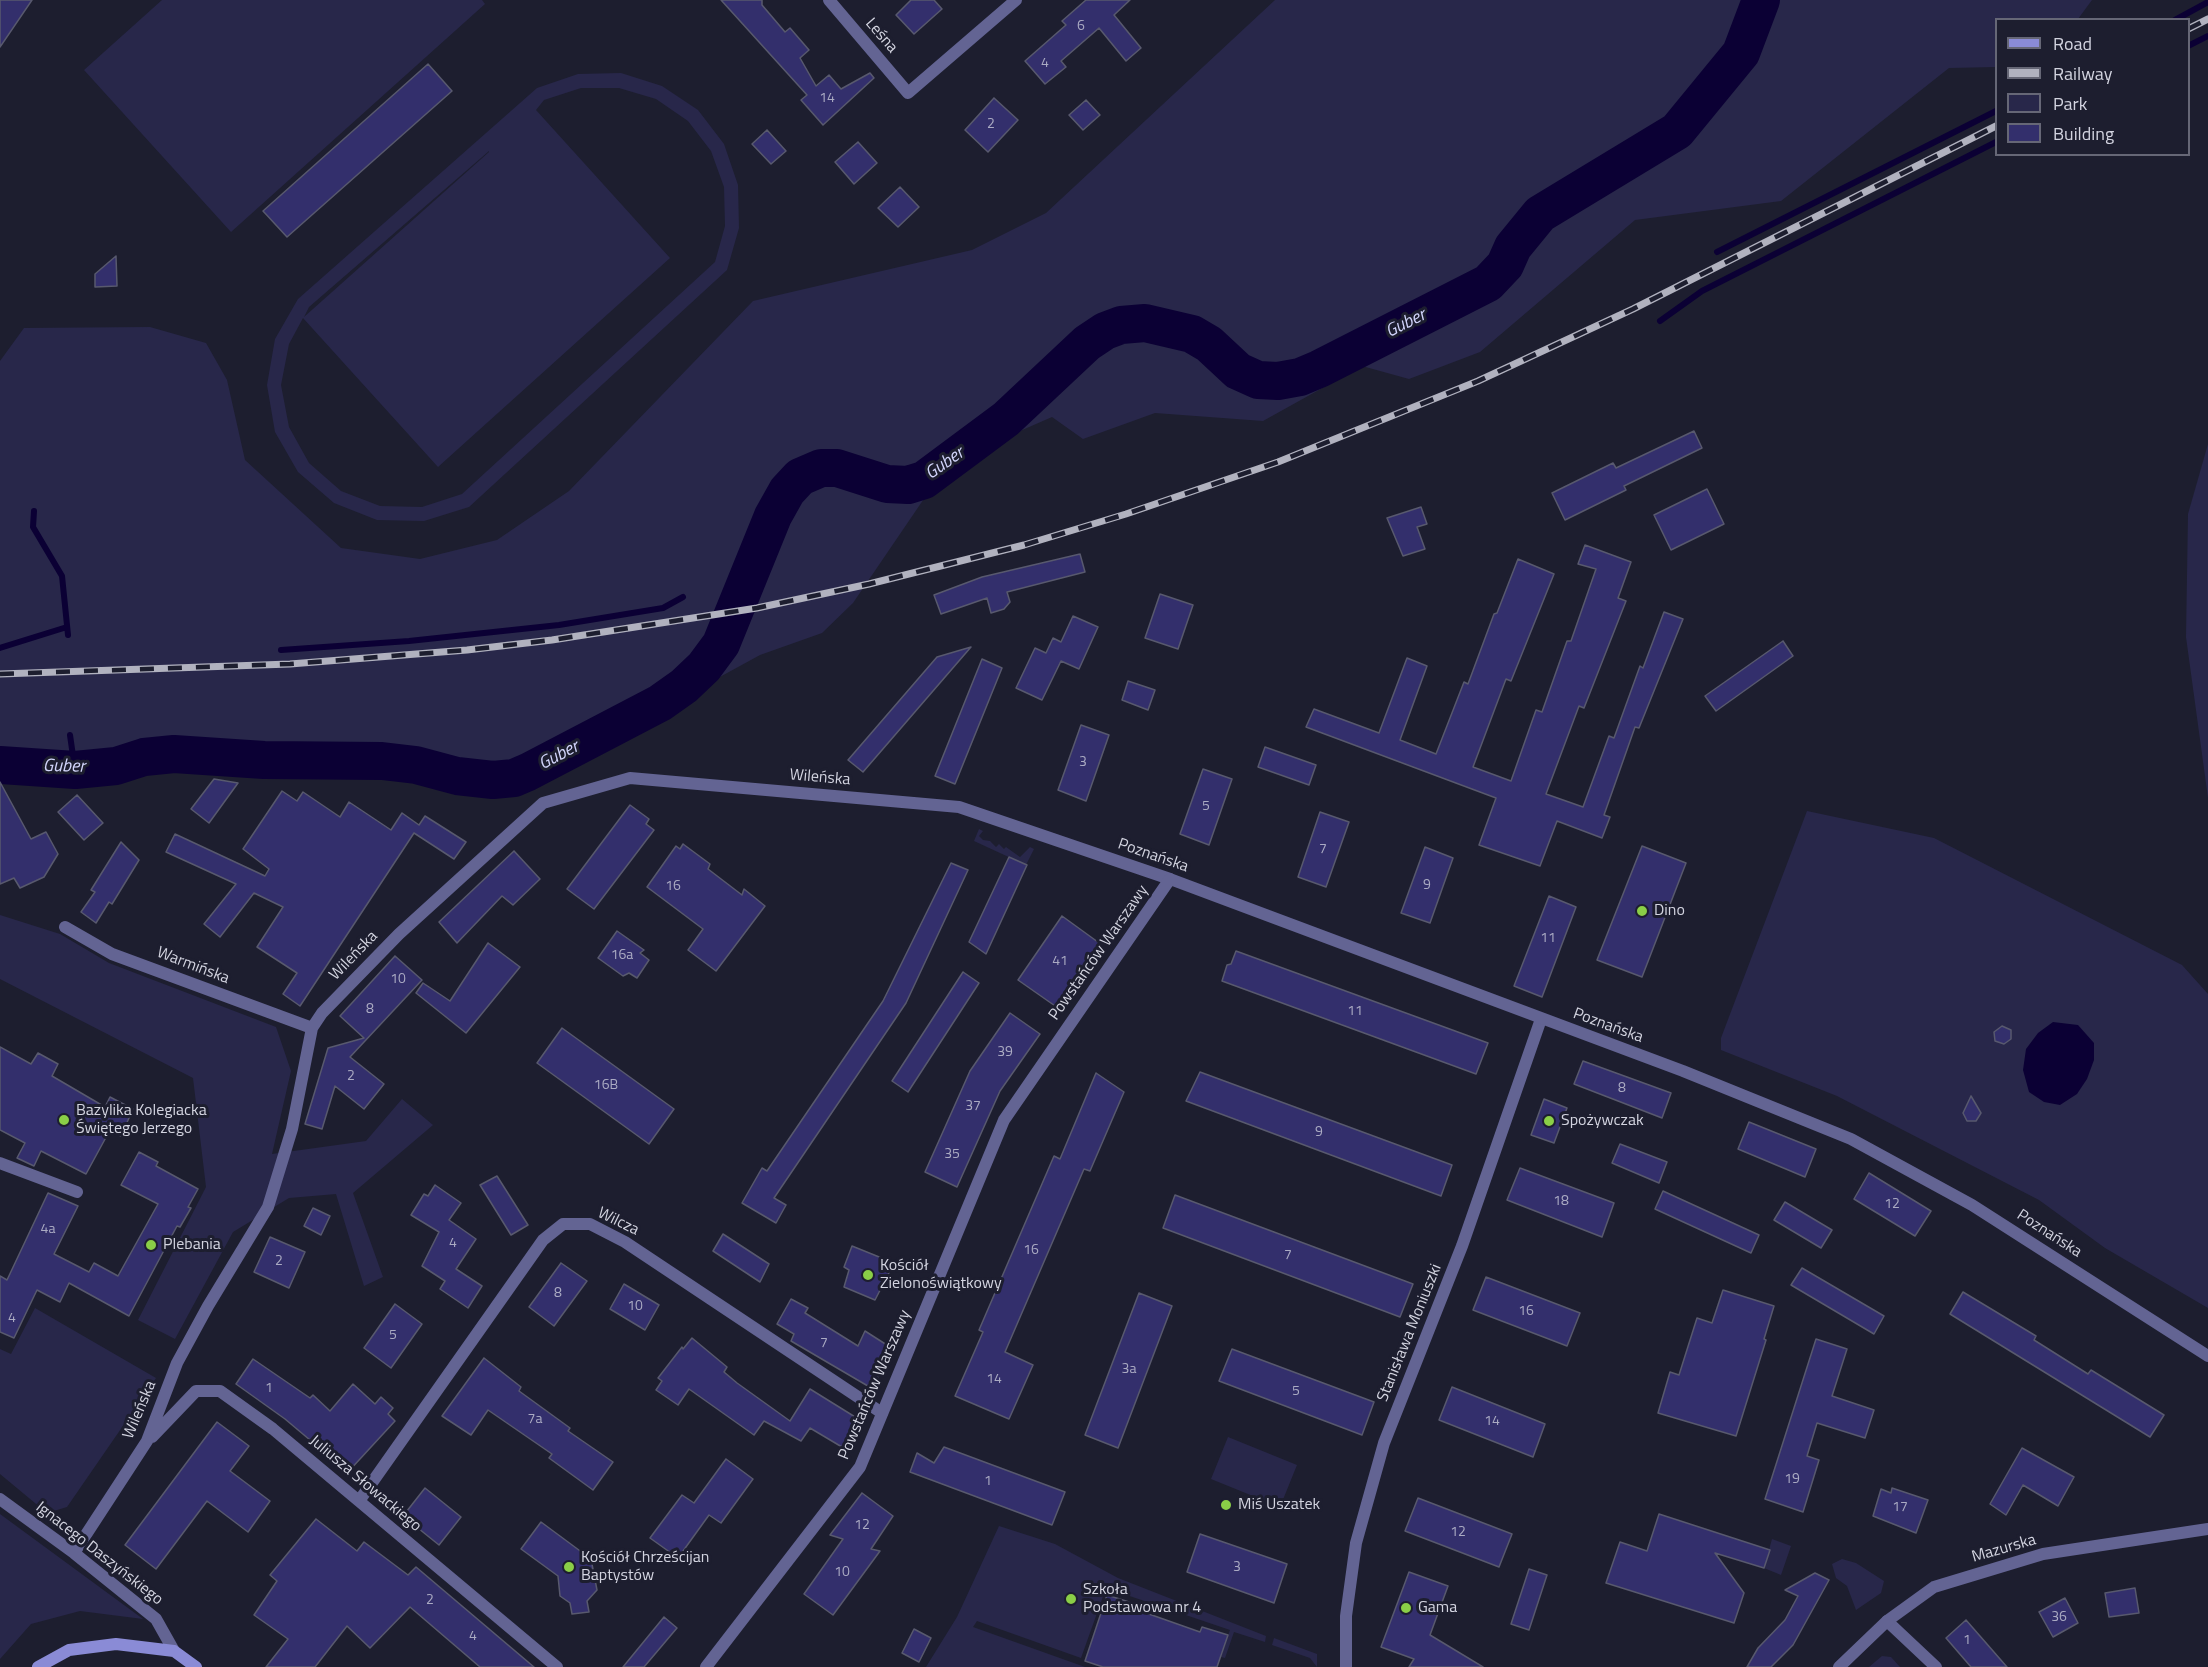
<!DOCTYPE html>
<html>
<head>
<meta charset="utf-8">
<style>
  body { margin:0 }
  #map { position:relative; width:2208px; height:1667px; overflow:hidden; background:#1d1e2f; font-family:"Titillium Web",sans-serif }
  canvas { display:block }
  .legend { position:absolute; left:1995px; top:18px; width:195px; height:138px; box-sizing:border-box; background:#1d1e2f; border:2px solid #666776; margin:0; padding:8px 10px; list-style:none; font-size:18px; color:#d3d4e0 }
  .legend li { display:flex; align-items:center; gap:12px; height:30px }
  .legend b { width:30px; border:2px solid #666776 }
</style>
</head>
<body>
<div id="map">
<canvas width="2208" height="1667"></canvas>
<ul class="legend">
<li><b style="height:8px;background:#8a8bd6"></b>Road</li>
<li><b style="height:8px;background:#b1b2bf"></b>Railway</li>
<li><b style="height:16px;background:#28274a"></b>Park</li>
<li><b style="height:16px;background:#332f6c"></b>Building</li>
</ul>
</div>
<script>
const ctx = document.querySelector('canvas').getContext('2d');
ctx.lineJoin = 'round';
function paint(path, color) {
  ctx.fillStyle = color;
  ctx.fill(path, 'evenodd');
}
function poly(rows) {
  const path = new Path2D();
  for (const r of rows) {
    path.moveTo(r[0], r[1]);
    for (let i = 2; i < r.length; i += 2) path.lineTo(r[i], r[i + 1]);
  }
  return path;
}
function strokePath(path, color, width, dash) {
  ctx.strokeStyle = color;
  ctx.lineWidth = width;
  ctx.lineCap = dash ? 'butt' : 'round';
  ctx.setLineDash(dash || []);
  ctx.stroke(path);
}
function write(font, color, halo, rows, align = 'center') {
  ctx.font = font + ' "Titillium Web",sans-serif';
  ctx.lineWidth = 6;
  ctx.setLineDash([]);
  ctx.textBaseline = 'middle';
  ctx.strokeStyle = halo;
  ctx.fillStyle = color;
  for (const [text, x, y, turn = 0] of rows) {
    ctx.save();
    ctx.translate(x, y);
    ctx.rotate((+turn || 0) * Math.PI / 180);
    ctx.textAlign = isNaN(turn) ? turn : align;
    if (halo) ctx.strokeText(text, 0, 0);
    ctx.fillText(text, 0, 0);
    ctx.restore();
  }
}
paint(poly([
  [162,0,482,0,485,4,231,232,84,70],
  [1275,0,2092,0,2078,19,1996,20,1996,67,1949,68,1781,201,1635,220,1480,352,1409,379,1362,366,1263,421,1155,413,1083,439,1052,417,949,462,853,603,822,633,760,655,579,754,518,775,475,785,430,781,250,749,38,757,0,753,0,361,24,328,150,327,206,343,227,380,245,460,341,548,420,559,497,540,569,491,753,301,972,250,1046,213],
  [621,73,662,86,698,110,724,144,738,185,739,228,727,270,469,507,424,521,377,520,334,503,298,472,275,432,267,385,275,339,298,299,537,88,578,74],
  [581,88,619,88,656,99,688,121,711,151,724,187,725,226,715,262,462,494,422,507,380,506,341,491,309,463,289,427,281,385,289,344,303,318,438,467,670,258,536,110,544,100],
  [489,151,489,152,304,317,309,307],
  [2208,444,2208,798,2186,637,2188,514],
  [1807,811,1934,838,2182,965,2208,994,2208,1308,2105,1248,2039,1200,1837,1096,1721,1050,1721,1038],
  [979,829,983,831,979,836,983,840,990,841,996,847,999,844,1004,849,1006,847,1020,857,1030,847,1034,849,1026,865,974,841],
  [0,915,60,934,109,963,276,1027,291,1071,272,1154,366,1141,402,1099,433,1125,353,1193,383,1277,364,1286,336,1194,289,1198,233,1232,175,1339,138,1320,206,1187,193,1078,0,979],
  [35,1308,156,1378,67,1507,47,1513,0,1474,0,1349,11,1354],
  [1228,1437,1297,1465,1280,1507,1211,1479],
  [0,1514,143,1619,80,1611,31,1624,0,1659],
  [999,1526,1055,1544,1118,1578,1266,1636,1265,1642,1234,1632,1225,1658,1221,1657,1230,1630,1106,1588,1081,1658,977,1621,973,1627,1085,1667,926,1667,957,1617],
  [1772,1539,1791,1546,1781,1575,1764,1568],
  [1842,1559,1856,1563,1884,1581,1881,1593,1856,1610,1847,1586,1836,1578,1832,1564],
  [1274,1638,1317,1654,1317,1667,1310,1658,1272,1645],
  [1882,1656,1891,1657,1900,1667,1869,1667]
]), '#28274a');
paint(poly([
  [2053,1022,2078,1025,2094,1043,2094,1060,2087,1079,2077,1094,2060,1105,2044,1102,2029,1092,2023,1070,2026,1049,2038,1033]
]), '#0b0034');
strokePath(poly([
  [2175,20,2208,2],
  [2188,46,2208,36],
  [1717,252,1996,111],
  [1660,321,1702,291,1996,142],
  [1349,354,1353,363],
  [34,511,33,527,62,576,68,635],
  [745,554,757,555],
  [0,648,67,627],
  [281,650,409,641,559,625,663,608,683,597],
  [70,735,75,770]
]), '#0b0034', 6);
strokePath(poly([
  [0,765,75,770,116,766,144,757,174,754,264,760,382,761,416,765,457,776,493,780,514,778,528,772,660,703,684,686,704,667,721,644,773,516,787,491,800,477,821,468,837,468,887,484,908,485,924,480,1006,419,1087,343,1105,331,1121,325,1145,323,1192,334,1209,344,1238,371,1258,380,1278,381,1300,377,1319,369,1488,283,1505,265,1513,247,1540,214,1677,131,1741,53,1761,0]
]), '#0b0034', 38);
const building = poly([
  [0,0,32,0,0,47,0,0],
  [721,0,762,0,762,5,785,32,790,28,809,50,800,58,816,86,829,75,841,89,870,73,874,78,823,125,801,100,807,95,721,0],
  [911,0,934,0,942,9,914,34,896,15,911,0],
  [1086,0,1130,0,1114,15,1141,48,1126,61,1099,28,1061,61,1066,67,1045,84,1025,61,1066,25,1062,21,1086,0],
  [428,64,452,91,287,237,263,211,428,64],
  [994,98,1018,120,988,152,965,130,994,98],
  [1086,100,1100,115,1083,130,1069,115,1086,100],
  [767,130,786,151,771,164,752,144,767,130],
  [858,142,877,163,854,184,835,162,858,142],
  [900,187,919,207,898,227,878,208,900,187],
  [116,256,117,286,95,287,95,274,116,256],
  [1694,431,1702,448,1624,486,1626,490,1565,520,1552,493,1613,463,1616,468,1694,431],
  [1707,489,1724,524,1671,550,1654,515,1707,489],
  [1421,507,1427,524,1417,527,1425,549,1403,556,1387,518,1421,507],
  [1585,545,1631,562,1618,598,1626,601,1584,708,1579,706,1546,794,1583,807,1609,736,1614,738,1640,666,1643,668,1664,612,1683,619,1639,728,1635,727,1604,815,1610,817,1602,838,1557,821,1540,866,1479,845,1496,798,1306,727,1314,709,1379,733,1407,658,1427,666,1400,740,1436,754,1464,682,1468,684,1494,614,1497,613,1518,559,1554,574,1511,681,1506,679,1473,767,1511,781,1536,710,1542,712,1567,641,1571,641,1596,569,1578,564,1585,545],
  [1080,554,1085,572,1007,592,1010,602,1004,609,991,613,987,598,941,614,934,595,982,577,1080,554],
  [1160,594,1193,605,1178,649,1145,638,1160,594],
  [1073,616,1098,627,1079,669,1061,661,1042,700,1016,688,1035,648,1046,653,1053,638,1061,642,1073,616],
  [1783,641,1793,656,1716,711,1705,696,1783,641],
  [971,647,863,772,848,760,937,657,971,647],
  [982,659,1002,668,955,784,935,776,982,659],
  [1128,681,1155,690,1148,710,1122,700,1128,681],
  [1081,725,1109,735,1086,801,1058,790,1081,725],
  [1265,747,1316,765,1309,785,1258,767,1265,747],
  [1203,769,1232,779,1209,845,1180,834,1203,769],
  [214,779,238,783,209,823,191,809,214,779],
  [0,782,31,839,46,832,58,854,44,877,20,888,14,878,0,884,0,782],
  [282,791,297,801,303,792,340,817,349,802,391,830,402,813,419,825,425,816,466,842,454,859,414,833,300,1006,283,994,297,973,257,947,283,907,254,893,220,937,204,924,236,884,166,852,175,834,265,876,269,869,243,849,282,791],
  [77,795,103,823,84,840,58,812,77,795],
  [630,805,649,819,646,824,654,830,594,909,567,889,630,805],
  [1320,812,1349,822,1326,887,1298,877,1320,812],
  [121,842,139,860,112,904,109,902,96,923,81,912,95,892,91,890,121,842],
  [683,844,710,864,708,869,742,895,744,889,765,906,716,971,688,950,703,929,647,887,676,846,680,849,683,844],
  [1642,846,1686,863,1642,977,1597,960,1642,846],
  [1425,847,1453,858,1430,923,1401,913,1425,847],
  [514,851,540,879,513,905,502,896,457,943,439,922,514,851],
  [1009,857,1027,865,986,954,969,942,1009,857],
  [951,863,968,870,906,1003,774,1198,786,1205,776,1223,742,1203,762,1168,767,1171,883,1001,951,863],
  [1549,896,1576,907,1542,997,1514,986,1549,896],
  [1062,916,1102,945,1058,1008,1018,980,1062,916],
  [617,931,644,950,640,953,649,960,637,978,629,973,623,976,598,958,617,931],
  [488,943,520,967,466,1033,416,993,423,983,450,1001,488,943],
  [1236,951,1488,1043,1476,1074,1222,981,1227,965,1231,964,1236,951],
  [395,956,422,980,350,1057,384,1084,364,1109,335,1086,322,1129,305,1124,328,1048,364,1038,340,1016,395,956],
  [963,972,979,983,908,1092,892,1081,963,972],
  [1010,1013,1040,1034,1000,1091,957,1187,925,1172,970,1071,1010,1013],
  [2002,1026,2011,1030,2011,1039,2004,1044,1995,1041,1994,1032,2002,1026],
  [562,1028,674,1109,649,1144,537,1063,562,1028],
  [0,1047,31,1064,38,1053,58,1064,52,1076,105,1107,110,1097,133,1109,121,1136,110,1130,86,1174,41,1151,34,1166,17,1158,25,1143,0,1130,0,1047],
  [1583,1061,1671,1093,1662,1118,1574,1084,1583,1061],
  [1200,1072,1452,1165,1441,1196,1186,1101,1200,1072],
  [1096,1073,1124,1092,1090,1171,1084,1169,1005,1352,1033,1365,1009,1419,955,1396,983,1332,979,1330,1054,1156,1060,1159,1096,1073],
  [1971,1096,1981,1113,1976,1121,1967,1121,1963,1113,1971,1096],
  [1544,1099,1567,1108,1554,1143,1531,1135,1544,1099],
  [1749,1122,1816,1149,1805,1177,1738,1149,1749,1122],
  [1620,1144,1667,1162,1659,1183,1612,1163,1620,1144],
  [139,1152,158,1162,156,1166,198,1189,188,1207,191,1208,180,1227,177,1226,129,1316,69,1283,60,1302,37,1290,14,1338,0,1332,0,1276,7,1280,48,1193,78,1206,54,1254,89,1272,94,1263,118,1276,158,1204,121,1185,139,1152],
  [1520,1168,1614,1203,1602,1237,1507,1200,1520,1168],
  [1869,1173,1931,1211,1915,1236,1854,1199,1869,1173],
  [497,1176,528,1225,511,1235,480,1185,497,1176],
  [435,1185,461,1203,449,1220,476,1239,456,1269,482,1286,468,1308,440,1289,445,1281,422,1266,439,1232,411,1215,424,1194,428,1196,435,1185],
  [1663,1191,1759,1235,1751,1253,1655,1209,1663,1191],
  [1175,1195,1413,1284,1400,1317,1163,1228,1175,1195],
  [1785,1202,1832,1230,1821,1248,1774,1220,1785,1202],
  [313,1208,330,1216,321,1235,304,1226,313,1208],
  [723,1234,769,1264,760,1282,713,1251,723,1234],
  [270,1237,305,1252,289,1288,254,1272,270,1237],
  [852,1246,894,1263,875,1300,844,1287,849,1270,844,1267,852,1246],
  [561,1263,587,1281,554,1326,529,1307,561,1263],
  [1802,1268,1884,1316,1874,1334,1791,1285,1802,1268],
  [1486,1277,1580,1313,1567,1346,1473,1310,1486,1277],
  [624,1284,659,1305,645,1330,610,1309,624,1284],
  [1723,1290,1774,1306,1764,1339,1766,1340,1736,1436,1658,1413,1670,1372,1679,1375,1697,1318,1712,1323,1723,1290],
  [1963,1292,2036,1336,2034,1340,2088,1374,2091,1370,2164,1415,2150,1437,1950,1314,1963,1292],
  [1139,1293,1172,1306,1118,1448,1085,1435,1139,1293],
  [791,1299,808,1308,805,1313,858,1346,865,1331,890,1347,873,1389,791,1341,794,1334,777,1324,791,1299],
  [395,1304,422,1324,391,1368,364,1348,395,1304],
  [692,1338,727,1367,724,1372,737,1383,790,1421,810,1389,860,1420,847,1450,810,1428,801,1441,764,1421,754,1435,689,1389,678,1405,656,1390,662,1381,658,1378,682,1347,683,1349,692,1338],
  [1816,1339,1847,1349,1832,1396,1874,1410,1865,1438,1817,1423,1807,1456,1819,1460,1803,1512,1765,1499,1816,1339],
  [1232,1349,1374,1402,1362,1435,1219,1381,1232,1349],
  [484,1358,521,1387,519,1391,570,1428,568,1431,613,1462,593,1490,549,1458,552,1454,488,1410,471,1435,442,1416,484,1358],
  [253,1359,310,1398,313,1395,330,1411,353,1384,375,1404,381,1397,393,1408,388,1414,395,1421,348,1472,285,1419,236,1384,253,1359],
  [1452,1387,1545,1424,1533,1457,1439,1420,1452,1387],
  [217,1422,249,1446,230,1471,270,1501,248,1532,207,1501,156,1569,125,1545,217,1422],
  [944,1447,1065,1492,1052,1525,910,1472,917,1453,934,1463,944,1447],
  [2022,1448,2074,1477,2058,1506,2023,1485,2006,1515,1990,1504,2022,1448],
  [726,1459,753,1479,721,1523,709,1515,678,1558,650,1538,682,1495,694,1503,726,1459],
  [425,1488,461,1517,439,1545,403,1516,425,1488],
  [1892,1488,1928,1500,1916,1533,1873,1516,1881,1489,1891,1493,1892,1488],
  [862,1493,893,1516,871,1549,880,1551,833,1615,804,1594,843,1539,830,1535,862,1493],
  [1418,1498,1512,1534,1499,1567,1405,1531,1418,1498],
  [1659,1514,1770,1550,1764,1568,1715,1553,1744,1593,1734,1623,1606,1583,1620,1542,1647,1551,1659,1514],
  [316,1519,357,1551,364,1542,408,1575,416,1567,534,1667,480,1667,410,1607,370,1648,347,1626,315,1667,266,1667,288,1639,254,1615,277,1581,270,1575,316,1519],
  [541,1522,591,1559,597,1590,587,1601,589,1612,572,1614,570,1603,560,1596,558,1576,521,1549,541,1522],
  [1200,1534,1287,1564,1274,1603,1187,1572,1200,1534],
  [1529,1569,1547,1575,1529,1630,1511,1624,1529,1569],
  [1409,1572,1448,1586,1430,1635,1483,1667,1409,1667,1414,1659,1381,1647,1409,1572],
  [1815,1573,1829,1580,1793,1645,1771,1667,1747,1667,1758,1648,1785,1620,1798,1596,1785,1590,1815,1573],
  [2135,1588,2139,1613,2109,1617,2105,1593,2135,1588],
  [1107,1595,1151,1609,1149,1614,1200,1632,1202,1627,1228,1635,1217,1667,1103,1667,1085,1661,1107,1595],
  [2065,1598,2078,1623,2053,1637,2039,1612,2065,1598],
  [664,1617,677,1628,644,1667,623,1667,664,1617],
  [1966,1620,2007,1667,1971,1667,1946,1638,1966,1620],
  [914,1629,931,1638,919,1662,902,1653,914,1629]
]);
paint(building, '#332f6c');
strokePath(building, '#58596e', 1.5);
strokePath(poly([
  [829,0,908,93,1016,0],
  [65,927,112,954,312,1028],
  [0,1163,77,1192],
  [152,1437,196,1391,220,1391,273,1429,557,1667],
  [0,1499,74,1553,156,1619,174,1651],
  [359,1501,543,1240,563,1224,590,1224,625,1242,882,1413],
  [74,1553,147,1441,177,1363,208,1306,268,1207,292,1129,312,1028,322,1013,399,934,543,803,630,778,959,807,1170,879],
  [1887,1621,1936,1667],
  [1346,1667,1346,1616,1356,1543,1384,1443,1462,1246,1541,1019]
]), '#636493', 12);
strokePath(poly([
  [706,1667,860,1467,1004,1120,1170,879,1683,1071,1851,1139,1972,1205,2208,1356],
  [1839,1667,1887,1621,1934,1587,2043,1554,2208,1529]
]), '#636493', 12);
strokePath(poly([
  [38,1667,69,1650,116,1644,174,1651,196,1667]
]), '#8a8bd6', 12);
const rail = poly([
  [2188,29,2208,19],
  [0,674,290,664,467,650,552,640,757,608,869,584,1024,545,1126,514,1278,462,1478,381,1633,309,1996,126]
]);
strokePath(rail, '#b1b2bf', 7);
strokePath(rail, '#1d1e2f', 4.5, [14]);
for (const [x, y, r, color] of [
  [1642,911,6,"#8ace47"],
  [64,1120,6,"#8ace47"],
  [1549,1121,6,"#8ace47"],
  [151,1245,6,"#8ace47"],
  [868,1275,6,"#8ace47"],
  [1226,1505,6,"#8ace47"],
  [569,1567,6,"#8ace47"],
  [1071,1599,6,"#8ace47"],
  [1406,1608,6,"#8ace47"]
]) {
  const dot = new Path2D();
  dot.arc(x, y, r, 0, 2 * Math.PI);
  ctx.fillStyle = color;
  ctx.fill(dot);
  strokePath(dot, '#1d1e2f', 2);
}
write('14px', '#ababc3', null, [
  ["6",1081,27],
  ["4",1045,64],
  ["14",827,99],
  ["2",991,125],
  ["3",1083,763],
  ["5",1206,807],
  ["7",1323,850],
  ["9",1427,886],
  ["16",673,887],
  ["11",1548,939],
  ["16a",622,956],
  ["41",1060,962],
  ["10",398,980],
  ["8",370,1010],
  ["11",1355,1012],
  ["39",1005,1053],
  ["2",351,1077],
  ["16B",606,1086],
  ["8",1622,1089],
  ["37",973,1107],
  ["9",1319,1133],
  ["35",952,1155],
  ["18",1561,1202],
  ["12",1892,1205],
  ["4a",48,1230],
  ["4",453,1244],
  ["16",1031,1251],
  ["7",1288,1256],
  ["2",279,1262],
  ["8",558,1294],
  ["10",635,1307],
  ["16",1526,1312],
  ["4",12,1319],
  ["5",393,1336],
  ["7",824,1344],
  ["3a",1129,1370],
  ["14",994,1380],
  ["1",269,1389],
  ["5",1296,1392],
  ["7a",535,1420],
  ["14",1492,1422],
  ["19",1792,1480],
  ["1",988,1482],
  ["17",1900,1508],
  ["12",862,1526],
  ["12",1458,1533],
  ["3",1237,1568],
  ["10",842,1573],
  ["2",430,1601],
  ["36",2059,1618],
  ["4",473,1637],
  ["1",1967,1641]
]);
write('16px', '#d3d4e0', '#1d1e2f', [
  ["Leśna",881,36,49],
  ["Wileńska",820,778,5],
  ["Poznańska",1153,856,19],
  ["Powstańców Warszawy",1099,953,-55],
  ["Wileńska",354,956,-46],
  ["Warmińska",193,966,21],
  ["Poznańska",1608,1026,20],
  ["Wilcza",618,1222,26],
  ["Poznańska",2049,1234,33],
  ["Stanisława Moniuszki",1410,1333,-68],
  ["Powstańców Warszawy",875,1385,-67],
  ["Wileńska",140,1410,-67],
  ["Juliusza Słowackiego",365,1484,40],
  ["Mazurska",2004,1549,-16],
  ["Ignacego Daszyńskiego",99,1554,38]
]);
write('16px', '#d3d4e0', '#1d1e2f', [
  ["Dino",1654,911],
  ["Bazylika Kolegiacka",76,1111],
  ["Świętego Jerzego",76,1129],
  ["Spożywczak",1561,1121],
  ["Plebania",163,1245],
  ["Kościół",880,1266],
  ["Zielonoświątkowy",880,1284],
  ["Miś Uszatek",1238,1505],
  ["Kościół Chrześcijan",581,1558],
  ["Baptystów",581,1576],
  ["Szkoła",1083,1590],
  ["Podstawowa nr 4",1083,1608],
  ["Gama",1418,1608]
], 'left');
write('italic 18px', '#d2d5fb', '#1d1e2f', [
  ["Guber",1406,324,-27],
  ["Guber",945,464,-35],
  ["Guber",559,756,-28],
  ["Guber",64,767,1]
]);
</script>
</body>
</html>
